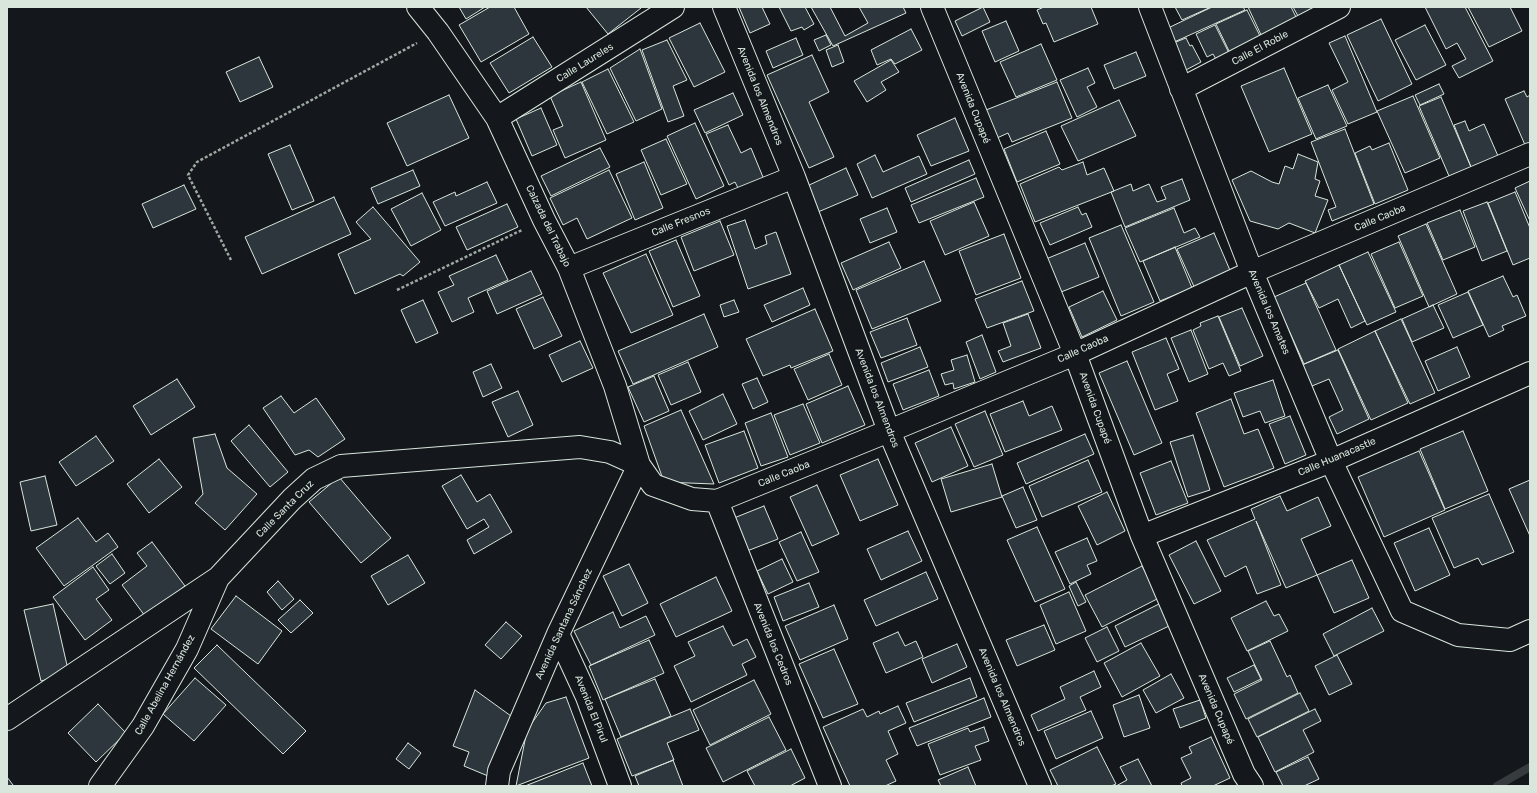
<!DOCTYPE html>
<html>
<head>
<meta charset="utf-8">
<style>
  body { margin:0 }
  #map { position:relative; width:1537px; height:793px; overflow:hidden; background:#14181c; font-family:Rubik,sans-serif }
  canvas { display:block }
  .frame { position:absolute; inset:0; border:8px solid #d8e6dc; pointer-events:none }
</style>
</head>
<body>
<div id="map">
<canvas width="1537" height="793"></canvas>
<div class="frame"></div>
</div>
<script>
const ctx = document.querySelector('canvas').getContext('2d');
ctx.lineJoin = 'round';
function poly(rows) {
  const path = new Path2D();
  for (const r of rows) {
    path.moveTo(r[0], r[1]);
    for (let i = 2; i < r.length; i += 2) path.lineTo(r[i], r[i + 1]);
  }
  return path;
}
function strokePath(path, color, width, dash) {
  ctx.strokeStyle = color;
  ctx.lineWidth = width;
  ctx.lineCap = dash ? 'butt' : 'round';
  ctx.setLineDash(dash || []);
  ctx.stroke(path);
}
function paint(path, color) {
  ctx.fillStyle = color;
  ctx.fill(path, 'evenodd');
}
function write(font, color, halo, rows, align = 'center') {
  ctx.font = font + ' Rubik,sans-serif';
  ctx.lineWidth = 3;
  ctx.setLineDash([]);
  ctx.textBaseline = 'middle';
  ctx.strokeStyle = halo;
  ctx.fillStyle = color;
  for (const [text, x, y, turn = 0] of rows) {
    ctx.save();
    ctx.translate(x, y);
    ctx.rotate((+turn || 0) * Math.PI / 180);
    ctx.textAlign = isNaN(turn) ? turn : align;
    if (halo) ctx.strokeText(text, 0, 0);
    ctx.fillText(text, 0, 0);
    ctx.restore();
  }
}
strokePath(poly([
  [1497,786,1530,767]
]), '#363b3e', 8);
const building = poly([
  [459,7,485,7,466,19,459,7],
  [490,7,514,7,529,34,481,62,459,25,490,7],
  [586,7,640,7,641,8,608,34,586,7],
  [739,7,762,7,770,24,750,33,739,7],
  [779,7,805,7,814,24,804,30,802,27,791,31,779,7],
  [811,7,830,7,845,36,868,23,859,7,903,7,906,13,833,46,811,7],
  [983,7,990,22,962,36,955,21,983,7],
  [1044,7,1091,7,1098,24,1054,42,1046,23,1043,24,1037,10,1044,7],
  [1175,7,1211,7,1182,20,1175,7],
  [1212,7,1243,7,1245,10,1172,43,1166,29,1212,7],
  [1248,7,1291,7,1298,21,1262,37,1248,7],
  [1293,7,1317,7,1298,16,1293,7],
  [1425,7,1465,7,1493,61,1459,78,1452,66,1466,59,1457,43,1446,49,1425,7],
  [1468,7,1510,7,1522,31,1489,47,1468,7],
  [1247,10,1261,38,1230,53,1216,24,1247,10],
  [1381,19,1412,84,1378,101,1347,35,1381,19],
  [1006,21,1019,51,995,62,982,31,1006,21],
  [700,23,725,72,694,87,669,38,700,23],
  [1215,25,1230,55,1217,61,1213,54,1207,57,1196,34,1215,25],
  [1425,25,1446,65,1416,80,1395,40,1425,25],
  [911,29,922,50,895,64,891,59,877,65,871,50,911,29],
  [826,35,831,45,819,51,814,40,826,35],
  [1345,36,1377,112,1348,124,1332,90,1348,82,1329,43,1345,36],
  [533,37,552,67,509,93,490,63,533,37],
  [796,38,803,55,773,68,766,51,796,38],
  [1186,38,1190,46,1192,45,1201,62,1184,71,1171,44,1186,38],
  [667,40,687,80,673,86,684,116,668,122,642,50,667,40],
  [1041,44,1057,80,1016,97,1000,62,1041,44],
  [838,45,844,62,832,67,826,50,838,45],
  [640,49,662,109,636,121,610,68,640,49],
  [1136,52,1146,76,1114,89,1104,65,1136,52],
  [812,55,829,92,809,102,834,157,809,168,767,75,812,55],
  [259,57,273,87,240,102,226,72,259,57],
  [891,60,899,72,881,82,886,90,867,102,854,81,891,60],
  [1088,68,1095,83,1087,87,1097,107,1077,117,1060,80,1088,68],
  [1284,68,1312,134,1269,152,1241,86,1284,68],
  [608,69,634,122,607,134,582,82,608,69],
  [581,82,606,140,565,158,553,130,563,126,550,96,581,82],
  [1057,82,1072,118,1012,142,1008,133,997,138,986,110,1057,82],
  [1439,84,1444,94,1420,105,1415,95,1439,84],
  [1328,85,1347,126,1316,139,1298,98,1328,85],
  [1524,91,1527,97,1530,95,1530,143,1525,145,1505,99,1524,91],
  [733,93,743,115,705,133,694,110,733,93],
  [449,95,469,138,407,166,387,123,449,95],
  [1413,96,1440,158,1405,173,1377,111,1413,96],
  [1441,97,1471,167,1449,176,1419,106,1441,97],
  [1119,100,1136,136,1078,161,1061,126,1119,100],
  [541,108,557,145,532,156,516,119,541,108],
  [955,118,969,151,931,166,917,135,955,118],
  [1465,121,1469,131,1484,124,1498,156,1471,167,1454,125,1465,121],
  [695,123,724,186,696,199,667,136,695,123],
  [728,125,741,153,751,148,765,182,740,192,735,182,729,185,706,134,728,125],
  [1345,129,1374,204,1332,221,1328,210,1336,207,1311,142,1345,129],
  [1046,131,1060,164,1017,182,1004,149,1046,131],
  [666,139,687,184,661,195,641,150,666,139],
  [1389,143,1408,190,1375,204,1355,153,1370,146,1372,150,1389,143],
  [290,145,314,201,292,210,268,154,290,145],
  [600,148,610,167,551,196,541,176,600,148],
  [1298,154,1318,162,1315,179,1320,181,1315,196,1328,200,1315,233,1289,223,1278,229,1250,221,1232,180,1251,171,1272,182,1279,184,1285,166,1293,169,1298,154],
  [875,155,883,172,919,156,927,174,872,198,857,164,875,155],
  [969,160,975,174,911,202,905,188,969,160],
  [644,162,663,208,635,220,616,174,644,162],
  [1083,162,1087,175,1104,168,1114,191,1035,222,1020,184,1059,167,1062,170,1083,162],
  [846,168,858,195,818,212,807,186,846,168],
  [413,170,420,186,378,204,371,188,413,170],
  [609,170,632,218,587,239,577,218,563,225,550,198,609,170],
  [976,178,984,197,919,223,911,205,976,178],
  [1182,179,1190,200,1125,227,1111,192,1131,184,1133,191,1149,184,1157,202,1166,199,1161,187,1182,179],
  [1530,181,1530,221,1515,188,1530,181],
  [487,182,497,203,445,226,433,202,455,192,456,196,487,182],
  [184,185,196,209,153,228,142,204,184,185],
  [1515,192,1530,228,1530,258,1513,265,1488,203,1515,192],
  [422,193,441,230,411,246,391,209,422,193],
  [334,197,351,234,262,274,245,237,334,197],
  [974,202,989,236,945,255,930,221,974,202],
  [1487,202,1507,251,1482,261,1463,211,1487,202],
  [507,204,518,227,467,250,456,227,507,204],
  [373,207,420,262,403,276,400,274,355,294,338,254,371,239,356,222,373,207],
  [1078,207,1082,215,1086,213,1092,227,1050,245,1040,223,1078,207],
  [887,208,897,232,870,243,860,219,887,208],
  [1174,208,1184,233,1195,228,1200,237,1140,262,1125,228,1174,208],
  [1460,210,1475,247,1443,260,1427,223,1460,210],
  [745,220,755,249,767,244,765,236,776,232,791,274,748,289,727,226,745,220],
  [720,221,734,255,694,271,681,237,720,221],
  [1426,224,1457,294,1429,307,1398,236,1426,224],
  [1121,225,1154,302,1121,316,1089,238,1121,225],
  [1214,233,1232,275,1196,291,1177,249,1214,233],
  [1004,234,1021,278,976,295,959,251,1004,234],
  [676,240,700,296,673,307,649,251,676,240],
  [889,242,901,268,853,290,841,263,889,242],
  [1399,242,1423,296,1395,308,1371,254,1399,242],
  [1085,243,1099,277,1061,292,1046,259,1085,243],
  [1175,247,1192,288,1160,301,1143,261,1175,247],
  [1368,252,1396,312,1367,325,1339,265,1368,252],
  [646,254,673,315,631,333,603,273,646,254],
  [496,255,508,280,468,298,474,312,452,322,438,292,454,285,449,276,496,255],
  [924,261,941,301,872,329,856,290,924,261],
  [1339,265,1365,321,1351,328,1338,299,1319,308,1305,281,1339,265],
  [531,271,542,294,497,314,487,291,531,271],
  [1503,276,1513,297,1517,295,1526,316,1502,326,1504,330,1489,337,1468,291,1503,276],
  [1022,281,1034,311,987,328,975,299,1022,281],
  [1306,283,1336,350,1304,364,1274,297,1306,283],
  [803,288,810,305,772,322,764,305,803,288],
  [1103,291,1117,320,1082,337,1069,307,1103,291],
  [1468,292,1483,325,1453,338,1438,305,1468,292],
  [543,297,562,336,534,349,516,309,543,297],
  [423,300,438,333,416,343,401,310,423,300],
  [734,300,739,312,724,317,720,305,734,300],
  [1433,305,1444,328,1412,342,1402,319,1433,305],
  [1242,308,1263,356,1240,366,1219,317,1242,308],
  [815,309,833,351,791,368,790,365,763,376,746,339,815,309],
  [704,314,718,347,633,384,618,351,704,314],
  [1028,314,1041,348,1003,362,998,351,1011,346,1003,323,1028,314],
  [1218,316,1241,371,1229,376,1223,363,1209,369,1193,330,1201,326,1200,323,1218,316],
  [907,318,917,345,881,358,870,332,907,318],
  [1401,319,1435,393,1410,404,1375,331,1401,319],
  [1191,330,1208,374,1189,382,1171,338,1191,330],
  [1375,331,1408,403,1371,420,1338,349,1375,331],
  [982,335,996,372,980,379,966,342,982,335],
  [1166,338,1179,369,1167,374,1178,401,1155,410,1132,352,1166,338],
  [580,341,593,368,562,382,549,355,580,341],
  [920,347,928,367,888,382,881,363,920,347],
  [1457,347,1470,377,1438,391,1425,361,1457,347],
  [1338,350,1369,419,1337,434,1329,417,1343,410,1329,379,1312,386,1302,365,1338,350],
  [829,354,842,385,808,400,794,369,829,354],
  [967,355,975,382,954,389,953,383,945,385,941,374,954,370,951,360,967,355],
  [1127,361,1162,443,1134,455,1099,373,1127,361],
  [688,362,701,392,671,405,658,375,688,362],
  [491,364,502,388,483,397,473,372,491,364],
  [929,370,939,396,903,410,893,384,929,370],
  [654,376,669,411,644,422,628,387,654,376],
  [757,378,768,402,753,409,742,384,757,378],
  [177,379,195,407,151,435,133,406,177,379],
  [1273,380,1285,416,1265,423,1260,411,1243,417,1234,393,1273,380],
  [848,386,865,425,822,443,806,404,848,386],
  [518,391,533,425,508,437,492,402,518,391],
  [723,394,737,424,703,440,689,411,723,394],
  [281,396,294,413,316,398,345,439,318,457,309,450,295,455,263,408,281,396],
  [1231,399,1244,434,1258,429,1274,468,1224,487,1196,413,1231,399],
  [1023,401,1029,416,1052,406,1062,430,1005,452,990,414,1023,401],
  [803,404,820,443,790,455,774,415,803,404],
  [681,410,714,484,664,482,644,426,681,410],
  [985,411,1003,455,974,467,955,424,985,411],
  [771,413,788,457,761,466,745,423,771,413],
  [1290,416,1306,455,1285,464,1269,424,1290,416],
  [249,425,288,472,270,487,231,441,249,425],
  [951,427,968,466,932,482,915,443,951,427],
  [744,431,758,468,719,483,705,445,744,431],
  [1463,431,1488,491,1445,509,1420,449,1463,431],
  [215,434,227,468,257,494,225,530,195,503,203,494,193,438,215,434],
  [1085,434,1094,454,1026,484,1017,463,1085,434],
  [1193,435,1210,490,1188,497,1170,442,1193,435],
  [96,436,114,461,76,486,59,462,96,436],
  [1419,451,1445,510,1384,537,1358,477,1419,451],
  [159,459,182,487,149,513,127,484,159,459],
  [878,459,898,505,860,521,840,475,878,459],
  [1088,460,1102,492,1042,517,1029,486,1088,460],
  [1171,461,1188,503,1156,515,1140,473,1171,461],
  [992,464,1002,497,951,512,941,479,992,464],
  [461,475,477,502,490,494,512,532,474,554,467,540,489,527,484,519,467,529,442,486,461,475],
  [45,476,57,525,31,531,20,482,45,476],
  [339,477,391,538,361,563,309,502,339,477],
  [1530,480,1530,536,1509,489,1530,480],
  [817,485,839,534,812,546,790,497,817,485],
  [1023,487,1037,520,1016,528,1002,496,1023,487],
  [1107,492,1125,531,1097,545,1078,506,1107,492],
  [1489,494,1514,552,1482,565,1478,558,1454,568,1432,518,1489,494],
  [1280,496,1287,511,1318,497,1331,526,1301,539,1317,575,1286,588,1256,521,1281,585,1257,594,1246,566,1225,577,1207,540,1255,519,1251,509,1280,496],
  [764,506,778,539,747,551,734,518,764,506],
  [78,518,96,542,108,533,118,547,64,586,36,548,78,518],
  [1037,527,1065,589,1035,602,1007,540,1037,527],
  [1429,528,1450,575,1415,591,1394,543,1429,528],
  [908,531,922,561,881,580,867,549,908,531],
  [801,532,819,572,797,581,779,542,801,532],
  [1087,538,1097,561,1087,565,1091,574,1070,584,1055,552,1087,538],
  [1196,541,1221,591,1194,604,1169,555,1196,541],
  [152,542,185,586,145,616,122,585,147,566,137,553,152,542],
  [112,554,125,573,110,584,96,566,112,554],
  [408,555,425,583,388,605,371,576,408,555],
  [782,559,793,582,768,594,757,571,782,559],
  [1352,560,1369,598,1334,613,1317,575,1352,560],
  [629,564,648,603,622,616,603,576,629,564],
  [1142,566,1159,598,1102,627,1085,595,1142,566],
  [93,567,109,590,96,599,112,620,85,640,53,597,93,567],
  [926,572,938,599,876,626,864,600,926,572],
  [716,577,732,611,676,637,660,604,716,577],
  [278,581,294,599,282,610,267,592,278,581],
  [1076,582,1086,602,1078,606,1069,586,1076,582],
  [809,583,819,607,783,621,774,597,809,583],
  [1069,592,1086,631,1056,644,1040,605,1069,592],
  [236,596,282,631,258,664,211,629,236,596],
  [300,600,313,613,291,633,278,620,300,600],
  [1266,601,1274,616,1279,614,1288,631,1247,651,1231,618,1266,601],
  [53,604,69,674,41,681,24,610,53,604],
  [1159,604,1169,626,1125,647,1115,626,1159,604],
  [834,605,848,639,800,660,785,626,834,605],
  [1372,608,1384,631,1334,656,1323,634,1372,608],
  [613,612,620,628,646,616,655,635,591,665,574,631,613,612],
  [506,622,522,636,501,659,485,645,506,622],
  [1044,625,1055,650,1017,666,1006,640,1044,625],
  [723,626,733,646,747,639,756,657,742,664,747,675,691,702,674,666,695,656,688,642,723,626],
  [1107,627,1119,651,1097,662,1085,638,1107,627],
  [898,632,905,646,916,641,923,657,886,673,873,643,898,632],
  [649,640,664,673,603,700,589,666,649,640],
  [1270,641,1287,677,1290,675,1298,693,1246,719,1234,694,1262,680,1248,651,1270,641],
  [1141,643,1160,676,1122,697,1104,663,1141,643],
  [957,644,967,667,932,683,922,659,957,644],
  [217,645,306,731,283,754,194,668,217,645],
  [834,649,858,704,823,718,799,664,834,649],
  [1337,655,1352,684,1329,695,1315,666,1337,655],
  [1254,665,1261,679,1234,692,1227,678,1254,665],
  [1094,671,1101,687,1080,697,1086,710,1038,731,1031,715,1065,699,1060,687,1094,671],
  [1171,674,1184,698,1156,713,1143,690,1171,674],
  [195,678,226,705,194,741,163,714,195,678],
  [970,678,977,697,914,722,906,703,970,678],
  [655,679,671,716,621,737,605,699,655,679],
  [754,680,771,714,710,745,693,710,754,680],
  [475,690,511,716,488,776,464,766,469,752,453,746,475,690],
  [1300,693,1309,711,1257,737,1248,719,1300,693],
  [1139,695,1150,728,1124,737,1113,705,1139,695],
  [566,697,589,758,516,786,527,730,546,703,566,697],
  [984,698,991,717,917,746,909,728,984,698],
  [1200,700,1206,718,1180,728,1173,709,1200,700],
  [98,704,126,733,96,762,68,733,98,704],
  [898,706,906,723,888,731,898,754,886,760,896,781,885,786,850,786,823,727,863,709,867,717,879,711,880,714,898,706],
  [690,709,699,730,667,743,674,760,632,776,617,739,690,709],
  [1315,709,1321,721,1303,730,1314,752,1275,772,1258,737,1315,709],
  [1091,711,1103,738,1056,759,1044,731,1091,711],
  [769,717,786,750,723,782,706,748,769,717],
  [984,727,989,741,975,746,981,760,940,775,928,744,968,728,970,732,984,727],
  [1211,737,1230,778,1213,786,1182,786,1181,783,1191,778,1181,758,1192,753,1189,747,1211,737],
  [408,743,421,753,409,769,396,759,408,743],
  [1097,747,1116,784,1111,786,1058,786,1050,770,1097,747],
  [791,749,805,778,790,786,755,786,747,771,791,749],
  [1308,757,1319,779,1304,786,1283,786,1276,772,1308,757],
  [1138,759,1152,786,1116,786,1127,780,1120,767,1138,759],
  [673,760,683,786,639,786,635,776,673,760],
  [583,763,592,786,525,786,583,763],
  [968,767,976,786,941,786,938,780,968,767],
  [7,777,13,785,12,786,7,786,7,777]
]);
paint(building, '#2c363c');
strokePath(building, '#d8e6dc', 1);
const minor = poly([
  [418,7,438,32,497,118,544,220,569,268,615,386,639,465,653,485,692,499,717,501,889,431,1075,354,1252,272,1530,154],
  [724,7,794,177,889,431,1040,786],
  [932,7,1075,354,1142,536,1244,774,1252,786],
  [1150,7,1252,272,1331,461,1402,611,1458,635,1510,640,1530,631],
  [1181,89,1339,7],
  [497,118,673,7],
  [569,268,794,177],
  [717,501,830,786],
  [1142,536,1331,461,1530,373],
  [558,634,587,697,620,786],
  [7,719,218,578,292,499,314,479,341,466,580,447,610,452,639,465],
  [100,786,143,726,187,649,218,578],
  [497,786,499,771,558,634,639,465]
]);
strokePath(minor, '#d8e6dc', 24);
strokePath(poly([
  [231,260,188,175,197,162,417,43],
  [397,290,522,230]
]), '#9da8a2', 2.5, [3, 2]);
strokePath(minor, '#14181c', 22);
write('10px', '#d8e6dc', '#14181c', [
  ["Calle El Roble",1260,48,-28],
  ["Calle Laureles",585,63,-32],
  ["Avenida los Almendros",760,96,68],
  ["Avenida Cupapé",973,108,68],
  ["Calle Caoba",1380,218,-23],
  ["Calle Fresnos",681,222,-22],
  ["Calzada del Trabajo",548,226,64],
  ["Avenida los Amates",1269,312,67],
  ["Calle Caoba",1083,349,-24],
  ["Avenida los Almendros",877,398,69],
  ["Avenida Cupapé",1095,408,70],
  ["Calle Huanacastle",1337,457,-23],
  ["Calle Caoba",784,474,-22],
  ["Calle Santa Cruz",285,509,-45],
  ["Avenida Santana Sánchez",564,624,-65],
  ["Avenida los Cedros",773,644,68],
  ["Calle Abelina Hernández",165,685,-61],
  ["Avenida los Almendros",1002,697,67],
  ["Avenida El Pirul",591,709,68],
  ["Avenida Cupapé",1216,709,67]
]);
</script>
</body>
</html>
